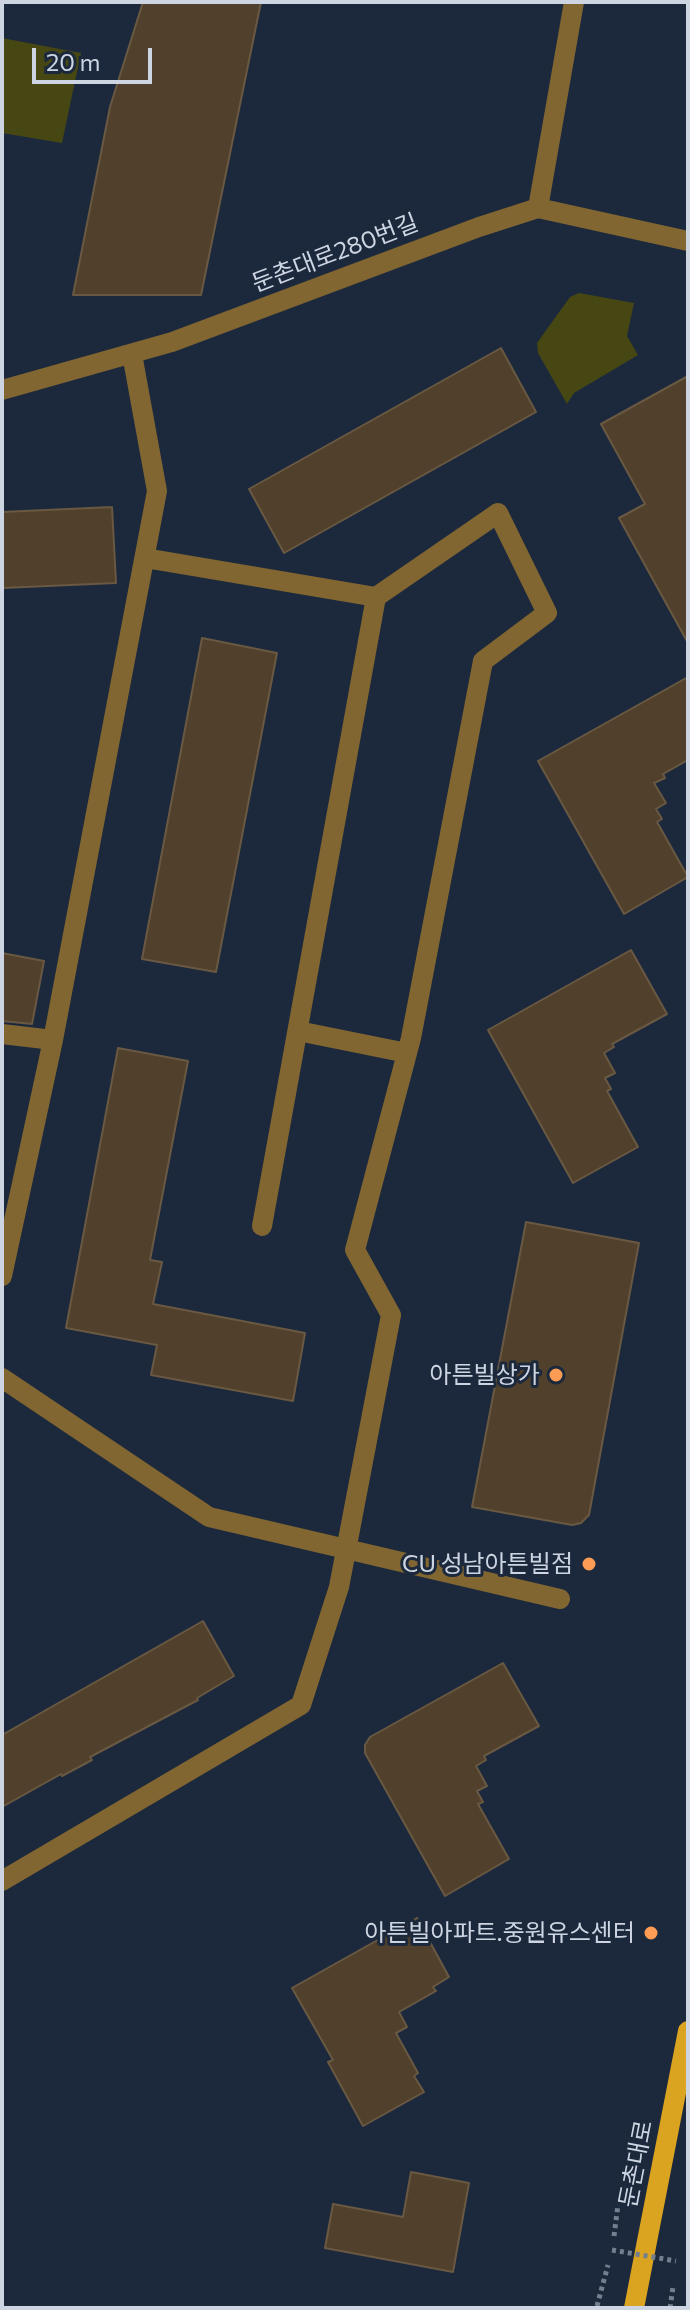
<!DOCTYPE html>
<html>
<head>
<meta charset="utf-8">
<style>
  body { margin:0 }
  #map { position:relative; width:690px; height:2310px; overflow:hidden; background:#1c293c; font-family:Commissioner,sans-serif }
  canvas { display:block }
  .frame { position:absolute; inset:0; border:4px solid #cdd5e2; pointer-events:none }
  .scale { position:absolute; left:32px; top:48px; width:120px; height:36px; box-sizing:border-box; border:4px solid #cdd5e2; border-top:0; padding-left:10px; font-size:24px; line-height:28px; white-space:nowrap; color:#cdd5e2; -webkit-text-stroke:6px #1c293c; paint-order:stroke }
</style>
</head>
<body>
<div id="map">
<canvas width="690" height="2310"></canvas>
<div class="frame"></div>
<div class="scale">20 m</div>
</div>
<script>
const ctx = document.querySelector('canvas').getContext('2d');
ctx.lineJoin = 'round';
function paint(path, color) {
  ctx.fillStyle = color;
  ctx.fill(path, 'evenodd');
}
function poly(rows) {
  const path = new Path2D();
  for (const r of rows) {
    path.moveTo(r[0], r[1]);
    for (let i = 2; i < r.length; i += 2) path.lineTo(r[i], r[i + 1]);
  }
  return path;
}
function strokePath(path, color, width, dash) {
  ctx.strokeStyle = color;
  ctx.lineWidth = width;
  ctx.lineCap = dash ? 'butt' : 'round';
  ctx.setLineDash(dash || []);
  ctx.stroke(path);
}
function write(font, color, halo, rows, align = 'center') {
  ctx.font = font + ' Commissioner,"Noto Sans KR",sans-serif';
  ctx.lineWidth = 6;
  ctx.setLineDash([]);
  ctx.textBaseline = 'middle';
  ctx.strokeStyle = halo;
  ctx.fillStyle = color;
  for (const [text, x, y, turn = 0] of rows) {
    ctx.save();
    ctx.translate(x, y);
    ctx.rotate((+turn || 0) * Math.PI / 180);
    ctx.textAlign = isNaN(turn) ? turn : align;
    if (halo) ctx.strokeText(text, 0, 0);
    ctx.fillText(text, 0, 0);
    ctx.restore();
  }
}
paint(poly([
  [2,38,81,53,62,143,2,133],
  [579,293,634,303,627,336,638,355,574,393,567,404,538,353,537,343,570,297]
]), '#464713');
const building = poly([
  [143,2,261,2,201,295,73,295,110,107,143,2],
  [501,348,536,412,284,553,249,489,501,348],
  [688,376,688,643,619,518,645,504,601,424,688,376],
  [112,507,116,583,2,588,2,512,112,507],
  [202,638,277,653,216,972,142,959,202,638],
  [688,677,688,760,663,774,665,778,654,783,666,803,656,809,662,819,657,822,688,877,624,914,538,761,688,677],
  [631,950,667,1014,612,1044,614,1047,604,1053,615,1073,605,1078,611,1089,607,1091,638,1147,573,1183,488,1030,631,950],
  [2,953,44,961,32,1024,2,1021,2,953],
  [118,1048,188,1061,150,1260,162,1262,153,1304,305,1333,293,1401,151,1375,157,1345,66,1328,118,1048],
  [526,1222,639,1243,589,1515,581,1523,572,1525,472,1507,526,1222],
  [203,1621,234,1676,197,1698,198,1700,90,1757,92,1760,62,1776,61,1774,2,1807,2,1735,203,1621],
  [503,1663,539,1726,484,1756,486,1760,476,1766,487,1786,477,1791,483,1802,478,1804,509,1859,445,1896,365,1753,365,1745,370,1737,503,1663],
  [417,1918,449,1977,433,1987,436,1991,399,2012,407,2027,396,2033,418,2073,414,2076,424,2092,363,2126,328,2062,333,2060,292,1988,417,1918],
  [411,2172,469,2183,453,2272,325,2248,333,2204,403,2217,411,2172]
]);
paint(building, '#51412c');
strokePath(building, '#695842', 2);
strokePath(poly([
  [614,2236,619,2197],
  [597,2306,608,2265],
  [670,2308,673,2287]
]), '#737e8e', 5, [4, 4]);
strokePath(poly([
  [538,208,574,2],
  [2,390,172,342,479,227,538,208,688,241],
  [145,558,376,597,262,1226],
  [298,1031,407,1053],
  [2,1034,53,1040,157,491,132,354],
  [2,1276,53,1040],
  [2,1378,209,1517,560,1599],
  [2,1881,301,1705,339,1587,391,1315,355,1250,411,1038,483,661,547,613,498,513,376,597]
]), '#816632', 20);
strokePath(poly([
  [634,2308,688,2031]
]), '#daa320', 20);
strokePath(poly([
  [612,2250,676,2261]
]), '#737e8e', 5, [4, 4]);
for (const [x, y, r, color] of [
  [556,1375,8,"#fd9d55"],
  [589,1564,8,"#fd9d55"],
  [651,1933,8,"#fd9d55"]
]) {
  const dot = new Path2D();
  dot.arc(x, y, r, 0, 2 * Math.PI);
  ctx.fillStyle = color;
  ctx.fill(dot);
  strokePath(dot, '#1c293c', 3);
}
write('24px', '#cdd5e2', '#1c293c', [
  ["둔촌대로280번길",335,253,-21],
  ["둔촌대로",636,2164,-79]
]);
write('24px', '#cdd5e2', '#1c293c', [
  ["아튼빌상가",540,1375],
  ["CU 성남아튼빌점",573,1564],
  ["아튼빌아파트.중원유스센터",635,1933]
], 'right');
</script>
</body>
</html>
